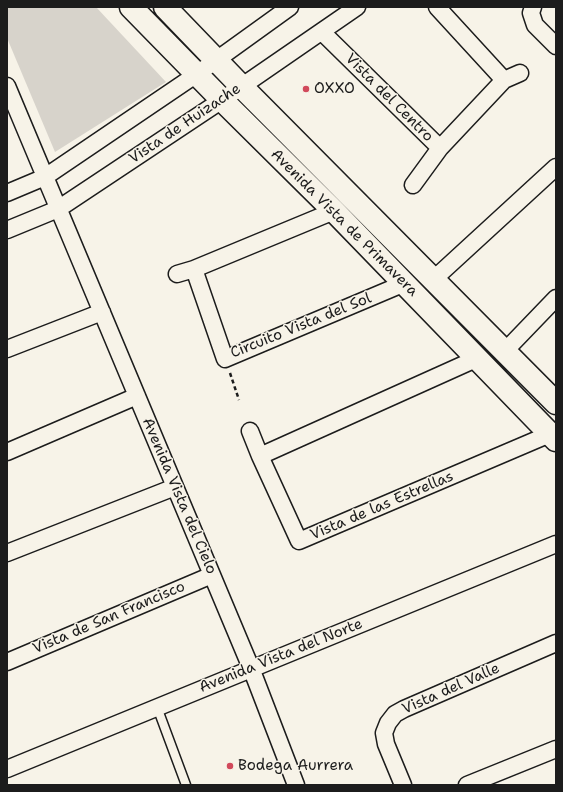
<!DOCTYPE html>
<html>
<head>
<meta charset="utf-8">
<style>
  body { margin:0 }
  #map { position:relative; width:563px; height:792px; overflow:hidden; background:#f7f3e8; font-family:"Shantell Sans",sans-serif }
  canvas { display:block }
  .frame { position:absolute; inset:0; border:8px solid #1c1c1c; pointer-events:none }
</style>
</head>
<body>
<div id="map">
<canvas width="563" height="792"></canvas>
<div class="frame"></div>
</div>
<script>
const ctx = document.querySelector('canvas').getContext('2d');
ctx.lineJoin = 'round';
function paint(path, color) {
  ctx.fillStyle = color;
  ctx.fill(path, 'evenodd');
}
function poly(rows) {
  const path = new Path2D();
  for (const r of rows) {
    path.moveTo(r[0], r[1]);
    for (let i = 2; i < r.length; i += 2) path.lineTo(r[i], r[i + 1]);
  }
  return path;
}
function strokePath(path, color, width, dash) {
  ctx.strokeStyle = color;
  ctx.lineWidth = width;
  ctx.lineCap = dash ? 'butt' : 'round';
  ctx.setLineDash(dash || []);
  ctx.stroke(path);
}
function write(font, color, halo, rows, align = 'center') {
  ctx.font = font + ' "Shantell Sans",sans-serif';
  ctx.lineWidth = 3;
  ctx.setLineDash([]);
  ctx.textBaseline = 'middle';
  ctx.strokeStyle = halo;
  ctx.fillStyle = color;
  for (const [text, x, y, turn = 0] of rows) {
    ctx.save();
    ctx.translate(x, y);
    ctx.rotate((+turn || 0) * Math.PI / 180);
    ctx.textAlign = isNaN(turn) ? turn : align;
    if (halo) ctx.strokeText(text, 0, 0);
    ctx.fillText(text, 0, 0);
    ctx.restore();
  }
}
paint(poly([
  [7,7,96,7,166,82,55,152,7,38]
]), '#d7d3cb');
const service = poly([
  [157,707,186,785]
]);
const minor = poly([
  [533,7,531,13,535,25,556,46],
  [322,32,440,148,504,80,437,7],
  [504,80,520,73],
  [7,86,251,668,296,785],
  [413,185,440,148],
  [7,193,45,177,197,74,290,7],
  [334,211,194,269,225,359,405,283],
  [7,230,58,209,222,100,357,7],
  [177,274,194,269],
  [434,279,556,167],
  [7,349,102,312],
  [505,351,556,298],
  [478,358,260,456,299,541,550,434],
  [250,431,260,456],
  [7,452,137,396],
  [7,553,175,487],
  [7,662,212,575],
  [7,769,556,544],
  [403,785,386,744,384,733,388,723,395,714,404,709,556,643],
  [467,785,556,749]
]);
const secondary = poly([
  [131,7,222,100,334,211,556,440],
  [165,7,241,86,556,403]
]);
strokePath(service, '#1c1c1c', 11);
strokePath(minor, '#1c1c1c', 19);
strokePath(secondary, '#1c1c1c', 25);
strokePath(poly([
  [230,373,239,400]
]), '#1c1c1c', 2.5, [4, 3]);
strokePath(service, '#f7f3e8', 8);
strokePath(minor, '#f7f3e8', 16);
strokePath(secondary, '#f7f3e8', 22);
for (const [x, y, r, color] of [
  [306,89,4,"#d1495b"],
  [230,766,4,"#d1495b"]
]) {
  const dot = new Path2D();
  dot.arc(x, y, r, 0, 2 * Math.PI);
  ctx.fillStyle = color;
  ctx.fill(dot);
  strokePath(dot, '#f7f3e8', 1.5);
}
write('15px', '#1c1c1c', '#f7f3e8', [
  ["OXXO",314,89],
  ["Bodega Aurrera",238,766]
], 'left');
write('15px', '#1c1c1c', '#f7f3e8', [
  ["Vista del Centro",389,98,45],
  ["Vista de Huizache",185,124,-34],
  ["Avenida Vista de Primavera",344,223,45],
  ["Circuito Vista del Sol",301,326,-22],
  ["Avenida Vista del Cielo",179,496,67],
  ["Vista de las Estrellas",382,506,-23],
  ["Vista de San Francisco",109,618,-23],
  ["Avenida Vista del Norte",281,656,-22],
  ["Vista del Valle",451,689,-24]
]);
</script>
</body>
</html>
